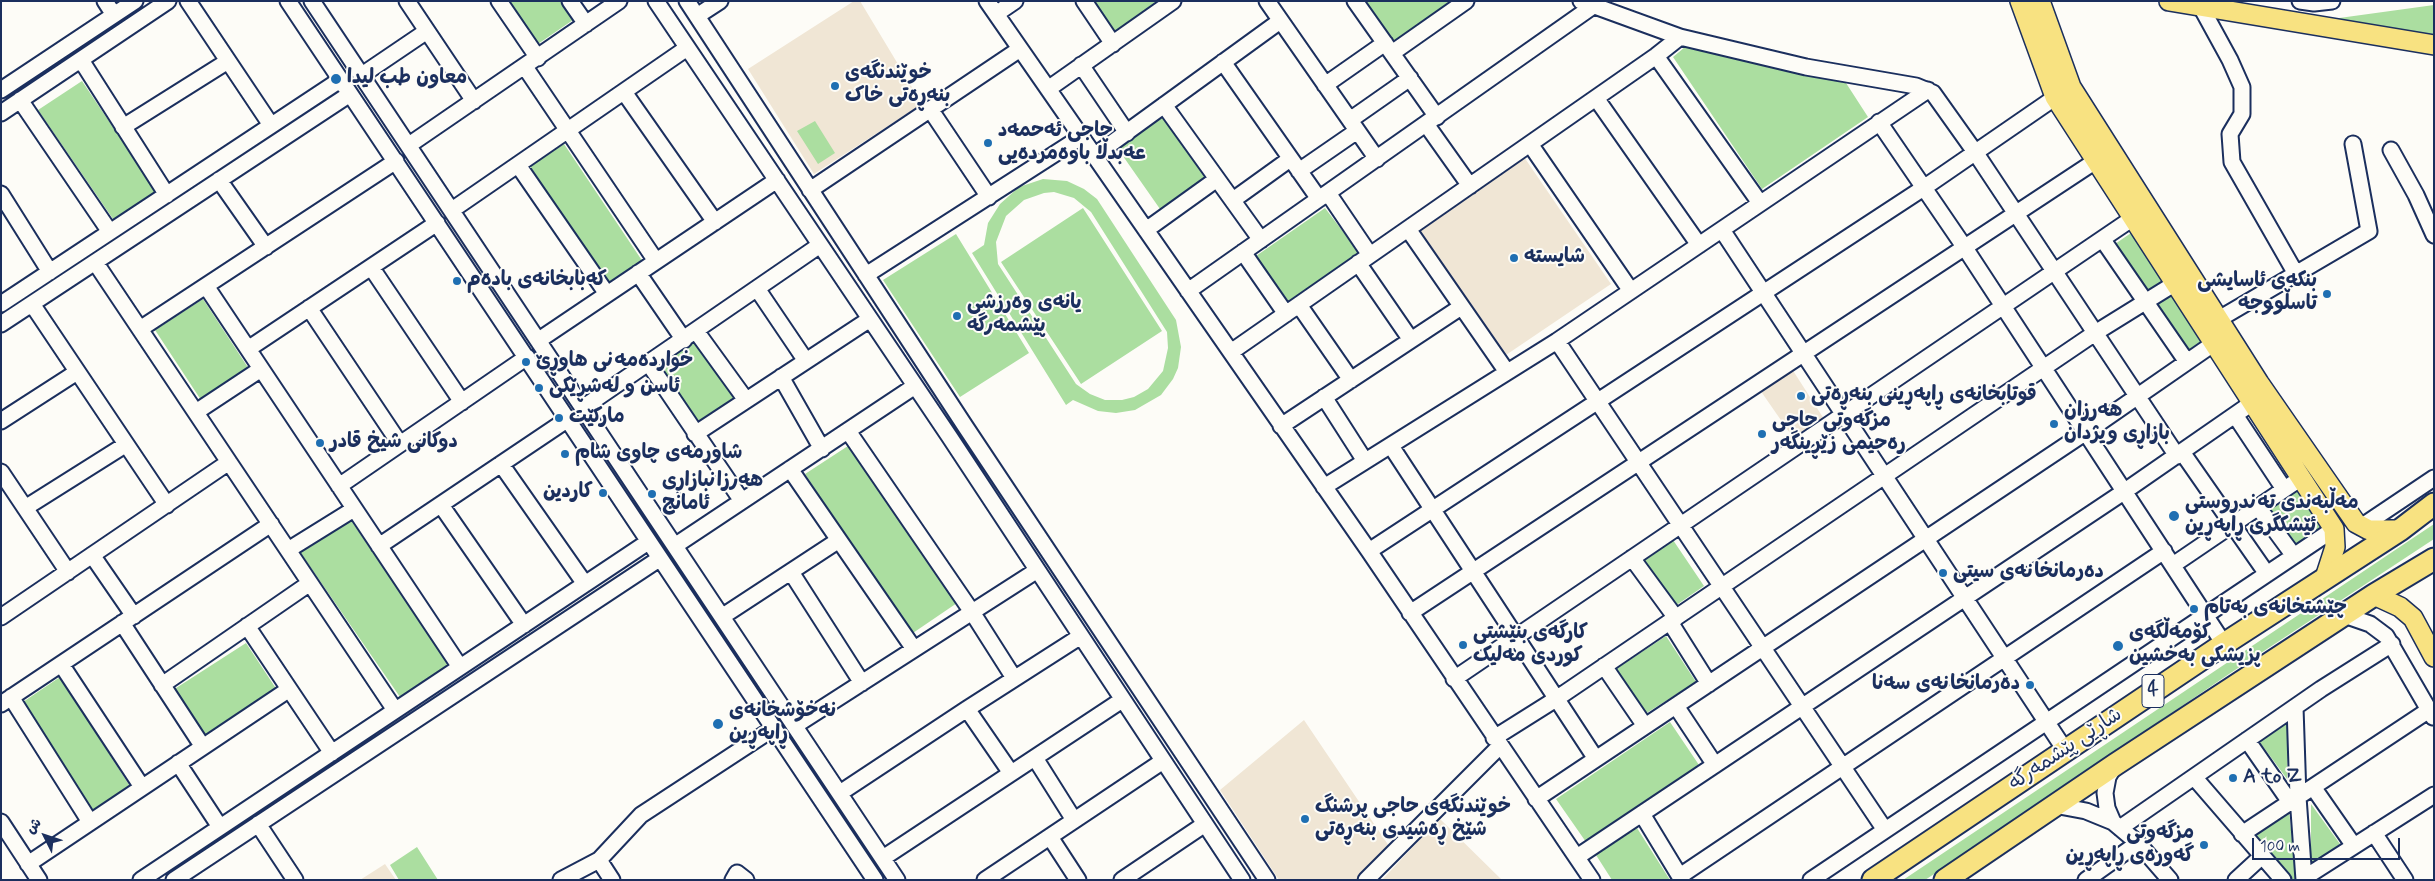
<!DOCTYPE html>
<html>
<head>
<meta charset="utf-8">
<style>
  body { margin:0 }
  #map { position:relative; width:2435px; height:881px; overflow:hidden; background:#fdfcf7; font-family:Mynerve,"Playpen Sans Arabic",sans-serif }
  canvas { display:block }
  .frame { position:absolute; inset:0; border:2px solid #1b2f5e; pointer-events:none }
  .north { position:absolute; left:20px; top:811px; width:50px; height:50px; -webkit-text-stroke:4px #fdfcf7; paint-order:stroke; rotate:311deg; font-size:14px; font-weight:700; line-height:20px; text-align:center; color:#1b2f5e }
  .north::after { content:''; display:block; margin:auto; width:18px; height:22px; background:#1b2f5e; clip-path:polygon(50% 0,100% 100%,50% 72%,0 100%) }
  .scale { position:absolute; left:2252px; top:838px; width:148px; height:22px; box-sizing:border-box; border:2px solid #1b2f5e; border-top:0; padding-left:6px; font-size:15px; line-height:18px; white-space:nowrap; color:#1b2f5e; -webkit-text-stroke:4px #fdfcf7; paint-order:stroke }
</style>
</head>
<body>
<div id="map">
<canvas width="2435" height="881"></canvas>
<div class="frame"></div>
<div class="north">ش</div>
<div class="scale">100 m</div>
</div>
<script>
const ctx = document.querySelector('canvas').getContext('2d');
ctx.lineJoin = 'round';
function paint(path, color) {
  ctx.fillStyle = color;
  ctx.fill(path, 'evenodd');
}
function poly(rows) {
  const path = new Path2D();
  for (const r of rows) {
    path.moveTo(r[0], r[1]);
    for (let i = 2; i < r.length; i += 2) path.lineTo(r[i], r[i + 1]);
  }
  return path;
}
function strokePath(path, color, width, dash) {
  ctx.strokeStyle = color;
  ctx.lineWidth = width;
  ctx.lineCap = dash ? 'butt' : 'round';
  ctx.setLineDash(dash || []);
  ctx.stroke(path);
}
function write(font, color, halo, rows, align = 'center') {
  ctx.font = font + ' Mynerve,"Playpen Sans Arabic",sans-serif';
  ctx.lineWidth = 4;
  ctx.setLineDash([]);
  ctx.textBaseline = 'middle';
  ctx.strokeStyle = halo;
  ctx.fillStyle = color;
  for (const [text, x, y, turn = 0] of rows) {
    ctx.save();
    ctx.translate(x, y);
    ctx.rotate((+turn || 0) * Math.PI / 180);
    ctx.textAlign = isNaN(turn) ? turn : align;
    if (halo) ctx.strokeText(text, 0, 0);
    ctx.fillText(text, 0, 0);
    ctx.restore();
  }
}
paint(poly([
  [854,1,860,1,922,104,814,174,748,69],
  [1524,157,1611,284,1503,357,1417,233],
  [1792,369,1824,419,1794,439,1760,390],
  [1304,720,1391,849,1360,880,1279,880,1220,790],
  [1439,819,1440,819,1502,880,1382,880],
  [385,864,396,880,360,880]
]), '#f0e6d5');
paint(poly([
  [507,1,560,1,573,20,535,46],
  [1093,1,1157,1,1115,32],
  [1362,1,1454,1,1392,45],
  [2434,5,2434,35,2332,19],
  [1685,47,1846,83,1868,117,1762,189,1673,57],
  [82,81,157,193,113,219,38,110],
  [1162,117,1207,176,1160,209,1118,149],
  [815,121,835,153,818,164,797,131],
  [564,144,643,262,609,285,530,166],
  [1043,179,1067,181,1084,189,1097,199,1176,320,1181,347,1178,368,1173,379,1161,395,1135,410,1116,413,1098,411,1073,400,1066,405,972,253,984,245,988,223,1000,204,1019,187],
  [1054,192,1074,198,1091,212,1167,332,1168,348,1163,371,1148,389,1134,397,1122,400,1105,400,1090,394,1076,384,998,264,996,242,1006,216,1024,200,1044,193],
  [1083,208,1162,331,1081,384,1001,262],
  [1325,208,1360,254,1289,302,1256,256],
  [2131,233,2163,281,2147,292,2115,244],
  [956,234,1029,353,960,397,883,280],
  [2171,295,2203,342,2187,353,2155,305],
  [203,299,249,369,201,400,155,330],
  [693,340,735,400,699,425,657,365],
  [851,444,957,603,910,635,805,474],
  [2294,491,2299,492,2320,525,2320,530,2297,548,2268,509],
  [350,519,449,664,400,697,300,552],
  [2434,524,2434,539,2229,674,1969,851,1925,880,1903,880],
  [1673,540,1704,586,1675,606,1644,559],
  [1666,636,1696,682,1645,714,1616,669],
  [246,643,277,690,206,739,173,690],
  [60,677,131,788,91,814,20,704],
  [2289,718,2287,779,2256,737],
  [1670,722,1699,765,1586,842,1556,799],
  [2311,804,2340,844,2311,865],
  [2289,810,2296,880,2292,880,2250,836],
  [1637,828,1670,880,1612,880,1596,855],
  [417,847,438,880,399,880,390,865]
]), '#abdea0');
const minor = poly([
  [105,1,114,15],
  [188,1,271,125],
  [288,1,875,880],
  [312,1,897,880],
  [407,1,474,101],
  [499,1,538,58],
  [570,1,586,24],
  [656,1,949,436,1242,880],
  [687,1,965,426,1267,880],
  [987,1,1369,551,1592,880],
  [1084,1,1113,44],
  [1267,1,1377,159],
  [1355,1,1437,117],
  [1581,1,1680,37,1806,67,1916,86,1933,93,1975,152,2177,456],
  [2200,1,2201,7,2230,60,2242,87,2242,114,2230,134,2232,162,2296,274],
  [2300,1,2314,3,2332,1],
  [996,14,1015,1],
  [697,16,720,1],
  [1392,53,1466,1],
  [1656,56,1760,203],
  [81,60,167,195],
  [1223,62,1319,199],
  [1081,65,1127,133],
  [525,67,656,261],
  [362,75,427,31],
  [1325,85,1385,43],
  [1048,89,1173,1],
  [1,90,135,1],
  [624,92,715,222],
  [1596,98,1699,245],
  [20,100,110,232],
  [1164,105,1261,240],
  [930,109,989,197],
  [1,113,168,1],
  [1350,120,1410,78],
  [1879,122,1965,248,2224,644],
  [1426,124,1470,186],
  [123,127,228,61],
  [1530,144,1631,291],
  [409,145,619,1],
  [2391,150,2416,195,2434,235],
  [1094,156,1280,21],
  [518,165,607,294],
  [1299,171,1357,131],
  [219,180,266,247],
  [810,190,1020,49],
  [1328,193,1370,255],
  [1,194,50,272],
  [1233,200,1290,159],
  [452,210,687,48],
  [1408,229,1507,372],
  [1146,230,1217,179],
  [1722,230,2065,750],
  [2103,240,2187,362],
  [1243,252,1286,314],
  [95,262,395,710],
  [1358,263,1411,340],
  [371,267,462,402],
  [638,273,684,340],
  [866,275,1081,137],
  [206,286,460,667],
  [758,290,806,361],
  [1188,291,1593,6],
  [1,304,340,80],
  [32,304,167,505],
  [1299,305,1351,380],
  [309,308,400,444],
  [2219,319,2369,231,2353,144],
  [1,324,350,94],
  [140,329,396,161],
  [696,331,746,400],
  [539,340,777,180],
  [1557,341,1885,830],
  [248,349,437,223],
  [1231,352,1656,56,1680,37],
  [649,364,742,501],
  [781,377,822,449],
  [1324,397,1365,461],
  [584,407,820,245],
  [196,412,261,369],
  [2235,415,2284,489],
  [1,421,77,372],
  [1281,426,1461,307],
  [848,431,972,612,1014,678],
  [695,434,870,319],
  [1391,446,1596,759],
  [2182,452,2267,574],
  [501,464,585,584],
  [790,469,914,649],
  [1,472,68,572],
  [339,486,527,357],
  [1324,487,1557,341,1928,90],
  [441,505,524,625],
  [2258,507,2294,556],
  [25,508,125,445],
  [2361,527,2434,478],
  [676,545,915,386],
  [379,546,568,419],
  [288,550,354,509],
  [1369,551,1925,187,2063,92],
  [92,555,134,616],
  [1632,558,1676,618],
  [2173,565,2301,478],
  [791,572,862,683],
  [1410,613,2097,160],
  [2344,615,2370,624,2386,636,2433,717],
  [723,616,839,540],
  [1,617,229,462],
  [1670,622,1709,684],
  [122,623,203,747],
  [247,626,332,753],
  [61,664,142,787],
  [1604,666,1645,726],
  [1454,679,2133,218],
  [162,685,310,583],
  [11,697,90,822],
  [1,704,271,524],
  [1676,706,1715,765],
  [2295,707,2298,797,2304,880],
  [967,709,1011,773],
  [796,725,1036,571],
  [1494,738,1556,699,2095,333,2174,284],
  [2247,740,2290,802],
  [1035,758,1074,820],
  [178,763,220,827],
  [2194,777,2283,880],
  [2313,787,2354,846],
  [840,793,967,709,1081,636],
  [1536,799,2086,432,2213,344],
  [2054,805,2086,811,2113,822,2138,843,2170,880],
  [1642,814,1682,880],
  [1,822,39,880],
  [2113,822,2107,808,2105,793,2108,777,2115,765],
  [258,824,295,880],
  [2120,828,2321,689,2392,644],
  [2374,833,2405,880],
  [2242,834,2429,710],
  [1050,837,1078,880],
  [1577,857,2125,491,2252,403],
  [883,858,1122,700],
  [599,860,612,880],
  [28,864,288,690],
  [1680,876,2164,551],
  [2304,878,2434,795],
  [141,880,648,542],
  [174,880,659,559],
  [561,880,599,860,641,815,774,728],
  [733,880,737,873,746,880],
  [985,880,1163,761],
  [1122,880,1205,824],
  [1366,880,1500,746],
  [1811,880,2334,529],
  [2086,880,2138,843],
  [2236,880,2261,857]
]);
const major = poly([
  [2020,1,2055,97,2334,529,2335,547,2325,578],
  [2040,1,2071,87,2259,383,2356,523,2369,530,2400,530],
  [2169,1,2434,45],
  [2374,595,2400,607,2413,618,2434,657]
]);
const highway = poly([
  [1873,880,2224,644,2400,530,2434,504],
  [1945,880,2116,764,2374,595,2434,559]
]);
strokePath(minor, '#1b2f5e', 19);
strokePath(major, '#1b2f5e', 22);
strokePath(highway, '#1b2f5e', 25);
strokePath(minor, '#fdfcf7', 15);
strokePath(major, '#f8e281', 19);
strokePath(highway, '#f8e281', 21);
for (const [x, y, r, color] of [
  [336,79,6,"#1f6fb2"],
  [835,86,5,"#1f6fb2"],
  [988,143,5,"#1f6fb2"],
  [1514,258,5,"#1f6fb2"],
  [457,281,5,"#1f6fb2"],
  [2327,294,5,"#1f6fb2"],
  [957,316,5,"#1f6fb2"],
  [526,362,5,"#1f6fb2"],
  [539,388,5,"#1f6fb2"],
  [1801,396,5,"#1f6fb2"],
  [559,418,5,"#1f6fb2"],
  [2054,424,5,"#1f6fb2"],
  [1762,434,5,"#1f6fb2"],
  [320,443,5,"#1f6fb2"],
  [565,454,5,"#1f6fb2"],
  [603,493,5,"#1f6fb2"],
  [652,494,5,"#1f6fb2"],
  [2174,516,6,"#1f6fb2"],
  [1943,573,5,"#1f6fb2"],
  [2194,609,5,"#1f6fb2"],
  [1463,645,5,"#1f6fb2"],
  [2118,646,6,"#1f6fb2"],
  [2030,685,5,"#1f6fb2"],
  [718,724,6,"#1f6fb2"],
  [2233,778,5,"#1f6fb2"],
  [1305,819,5,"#1f6fb2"],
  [2204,845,5,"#1f6fb2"]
]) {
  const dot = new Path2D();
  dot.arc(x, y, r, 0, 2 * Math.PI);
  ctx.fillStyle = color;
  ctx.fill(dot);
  strokePath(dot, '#fdfcf7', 2);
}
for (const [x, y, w] of [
  [2153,691,22]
]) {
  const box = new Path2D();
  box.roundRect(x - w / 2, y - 16.5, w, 33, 4);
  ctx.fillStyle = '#fdfcf7';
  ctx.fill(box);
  strokePath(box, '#1b2f5e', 1);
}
write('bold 19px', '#1b2f5e', null, [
  ["4",2153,691]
]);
write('bold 20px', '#1b2f5e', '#fdfcf7', [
  ["خوێندنگەی",845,74],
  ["بنەڕەتی خاک",845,97],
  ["معاون طب لیدا",347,79],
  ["حاجی ئەحمەد",998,132],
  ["عەبدڵا باوەمردەیی",998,155],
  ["شایستە",1524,258],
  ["کەبابخانەی بادەم",467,281],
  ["بنکەی ئاسایشی",2317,282,"right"],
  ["تاسڵووجە",2317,305,"right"],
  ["یانەی وەرزشی",967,304],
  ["پێشمەرگە",967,327],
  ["خواردەمەنی هاوڕێ",536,362],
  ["ئاسن و لەشڕێکی",549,388],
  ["قوتابخانەی ڕاپەڕینی بنەڕەتی",1811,396],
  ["ھەرزان",2064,412],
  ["بازاڕی ویژدان",2064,435],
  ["مارکێت",569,418],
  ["مزگەوتی حاجی",1772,422],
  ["رەحیمی زێڕینگەر",1772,445],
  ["دوکانی شیخ قادر",330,443],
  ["شاورمەی چاوی شام",575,454],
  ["هەرزانبازاڕی",662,482],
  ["ئامانج",662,505],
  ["كاردين",593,493,"right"],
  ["مەڵبەندی تەندروستی",2185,504],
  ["ئێشکگری ڕاپەڕین",2185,527],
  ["دەرمانخانەی سیتی",1953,573],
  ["چێشتخانەی بەتام",2204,609],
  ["کارگەی بنێشتی",1473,634],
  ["کوردی مەلیک",1473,657],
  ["کۆمەڵگەی",2129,634],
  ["پزیشکی بەخشین",2129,657],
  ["دەرمانخانەی سەنا",2020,685,"right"],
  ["نەخۆشخانەی",729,712],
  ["ڕاپەڕین",729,735],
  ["A to Z",2243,778],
  ["خوێندنگەی حاجی پرشنگ",1315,808],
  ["شێخ ڕەشیدی بنەڕەتی",1315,831],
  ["مزگەوتی",2194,834,"right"],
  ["گەورەی ڕاپەڕین",2194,857,"right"]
], 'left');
write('20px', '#1b2f5e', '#fdfcf7', [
  ["شاڕێی پێشمەرگە",2066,750,-34]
]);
</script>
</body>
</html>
